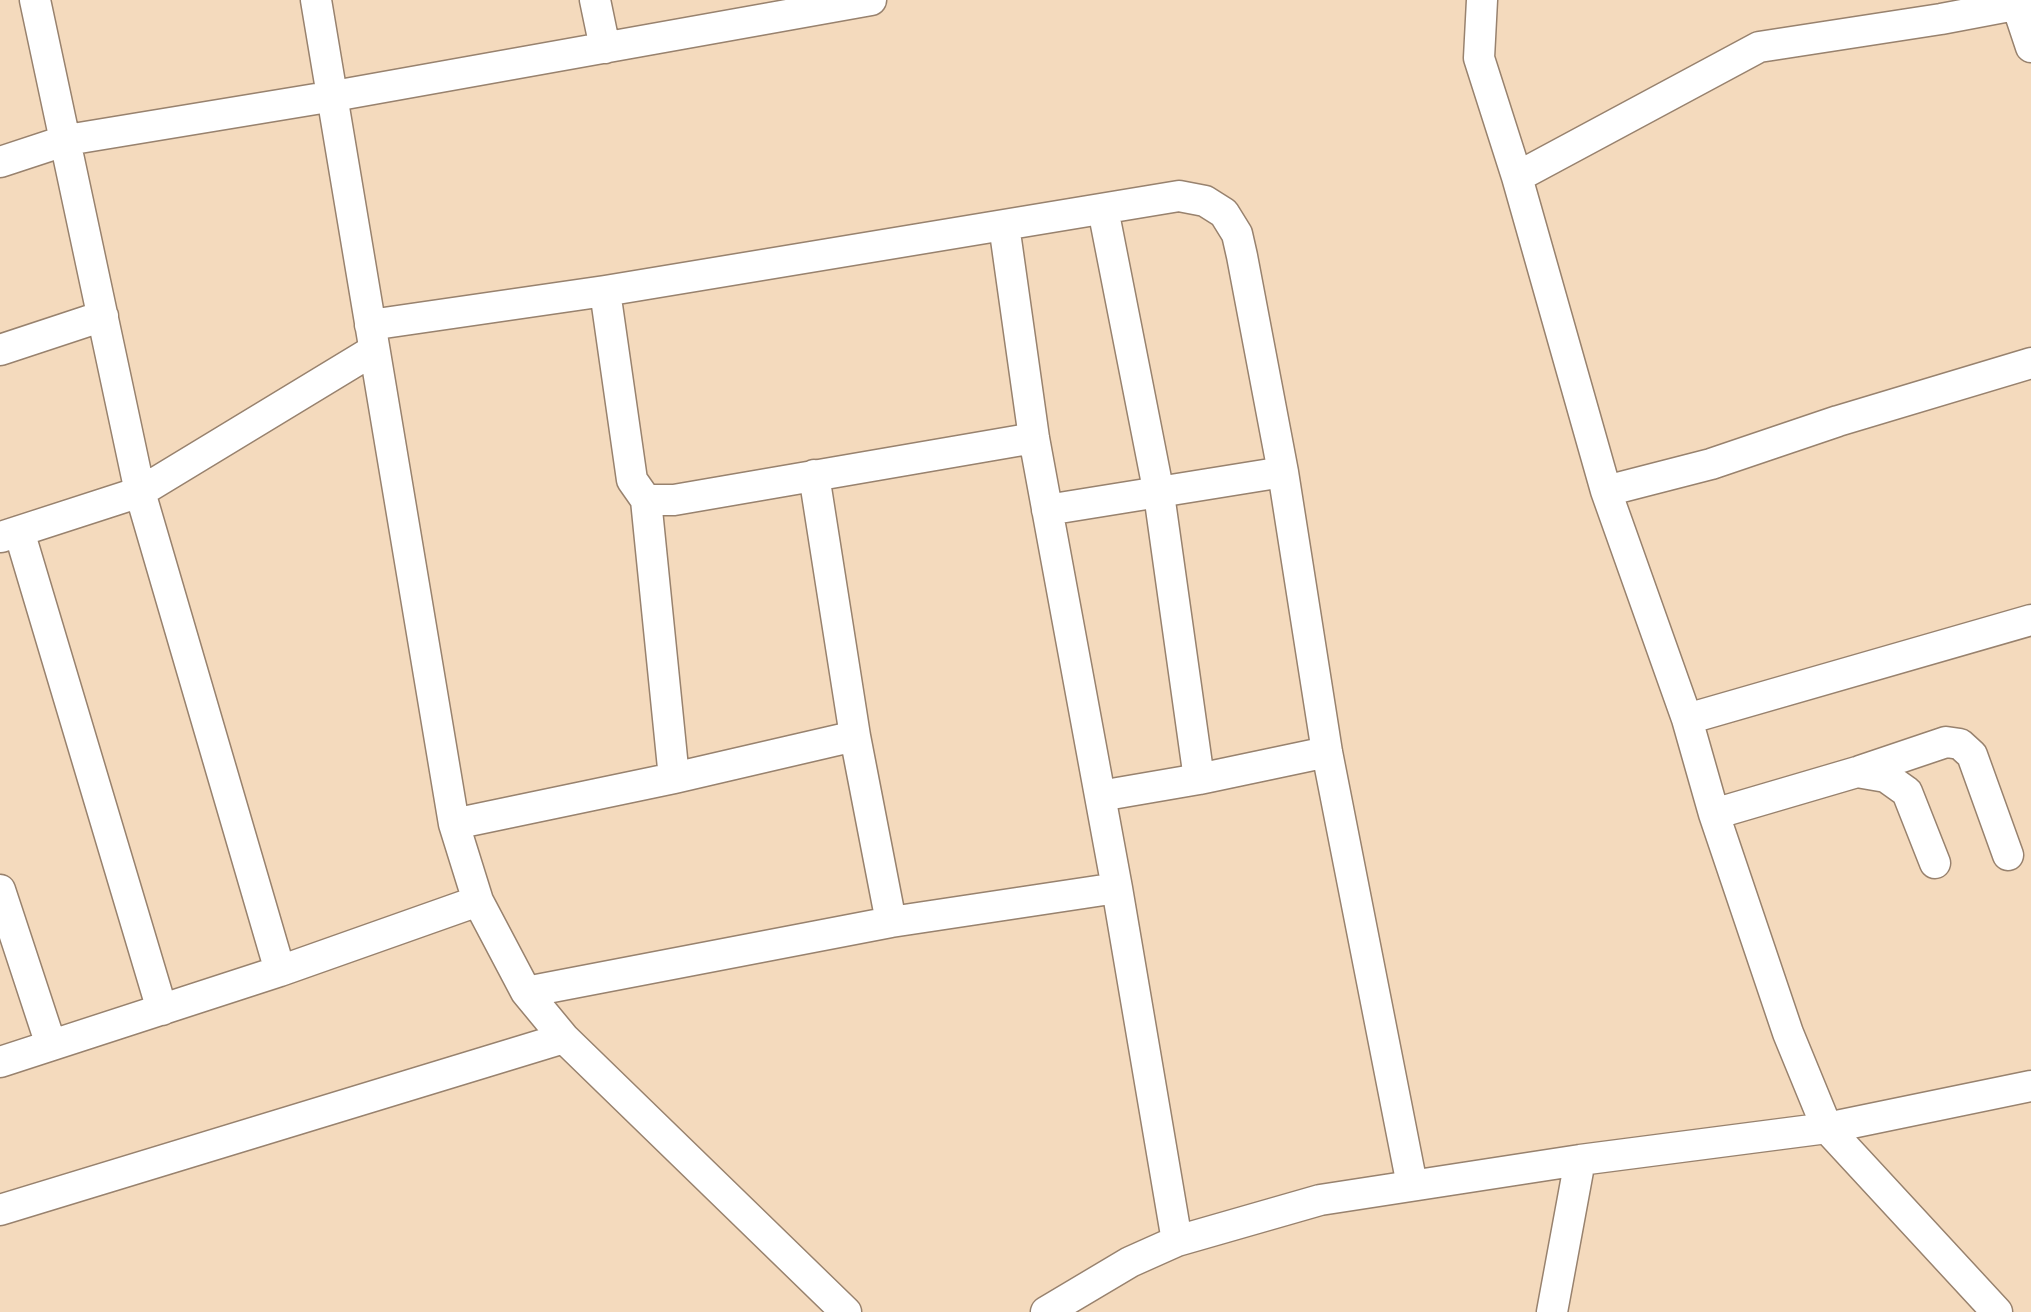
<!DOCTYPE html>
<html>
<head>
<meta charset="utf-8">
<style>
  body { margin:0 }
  canvas { display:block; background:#f4dabd }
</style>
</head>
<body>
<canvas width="2031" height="1312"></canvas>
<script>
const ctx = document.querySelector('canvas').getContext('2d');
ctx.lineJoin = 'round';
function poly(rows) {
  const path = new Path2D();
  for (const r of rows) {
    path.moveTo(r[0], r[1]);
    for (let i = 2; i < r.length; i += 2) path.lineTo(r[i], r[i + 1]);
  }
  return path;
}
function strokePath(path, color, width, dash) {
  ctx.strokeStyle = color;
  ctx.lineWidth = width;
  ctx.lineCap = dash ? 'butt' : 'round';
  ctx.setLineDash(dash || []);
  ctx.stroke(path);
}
const street = poly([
  [35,0,140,492,280,971],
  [316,0,454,824,478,901,526,992,564,1038,846,1312],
  [595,0,605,48],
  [1482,0,1479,58,1517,177,1606,491,1687,719,1714,814,1788,1033,1827,1128,1997,1312],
  [2017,5,2031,47],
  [0,162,67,140,334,96,871,0],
  [1517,177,1759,47,1941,19,2031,2],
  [1103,209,1159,494,1199,779],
  [1004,225,1034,438,1117,888,1177,1241],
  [605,291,632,480,646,500,674,500,1034,438],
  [370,325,605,291,1179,196,1205,201,1224,213,1237,234,1242,256,1283,472,1327,752,1412,1185],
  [0,350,103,316],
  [814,475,855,736,891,922],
  [1606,491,1711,464,1838,421,2031,363],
  [646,500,674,778],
  [1047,510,1283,472],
  [19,531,162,1010],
  [1,537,140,492,374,350],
  [1687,719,2031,620],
  [1860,771,1946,742,1960,744,1972,755,2008,855],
  [1100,796,1199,779,1327,752],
  [1714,814,1857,772,1886,777,1907,792,1935,863],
  [454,824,674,778,855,736],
  [0,890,51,1045],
  [526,992,891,922,1117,888],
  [0,1062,280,971,478,901],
  [0,1210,564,1038],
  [1046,1312,1130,1262,1177,1241,1320,1200,1580,1160,1827,1128,2031,1086],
  [1552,1312,1580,1160]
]);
strokePath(street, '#98826e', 33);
strokePath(street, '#fff', 30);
</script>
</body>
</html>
